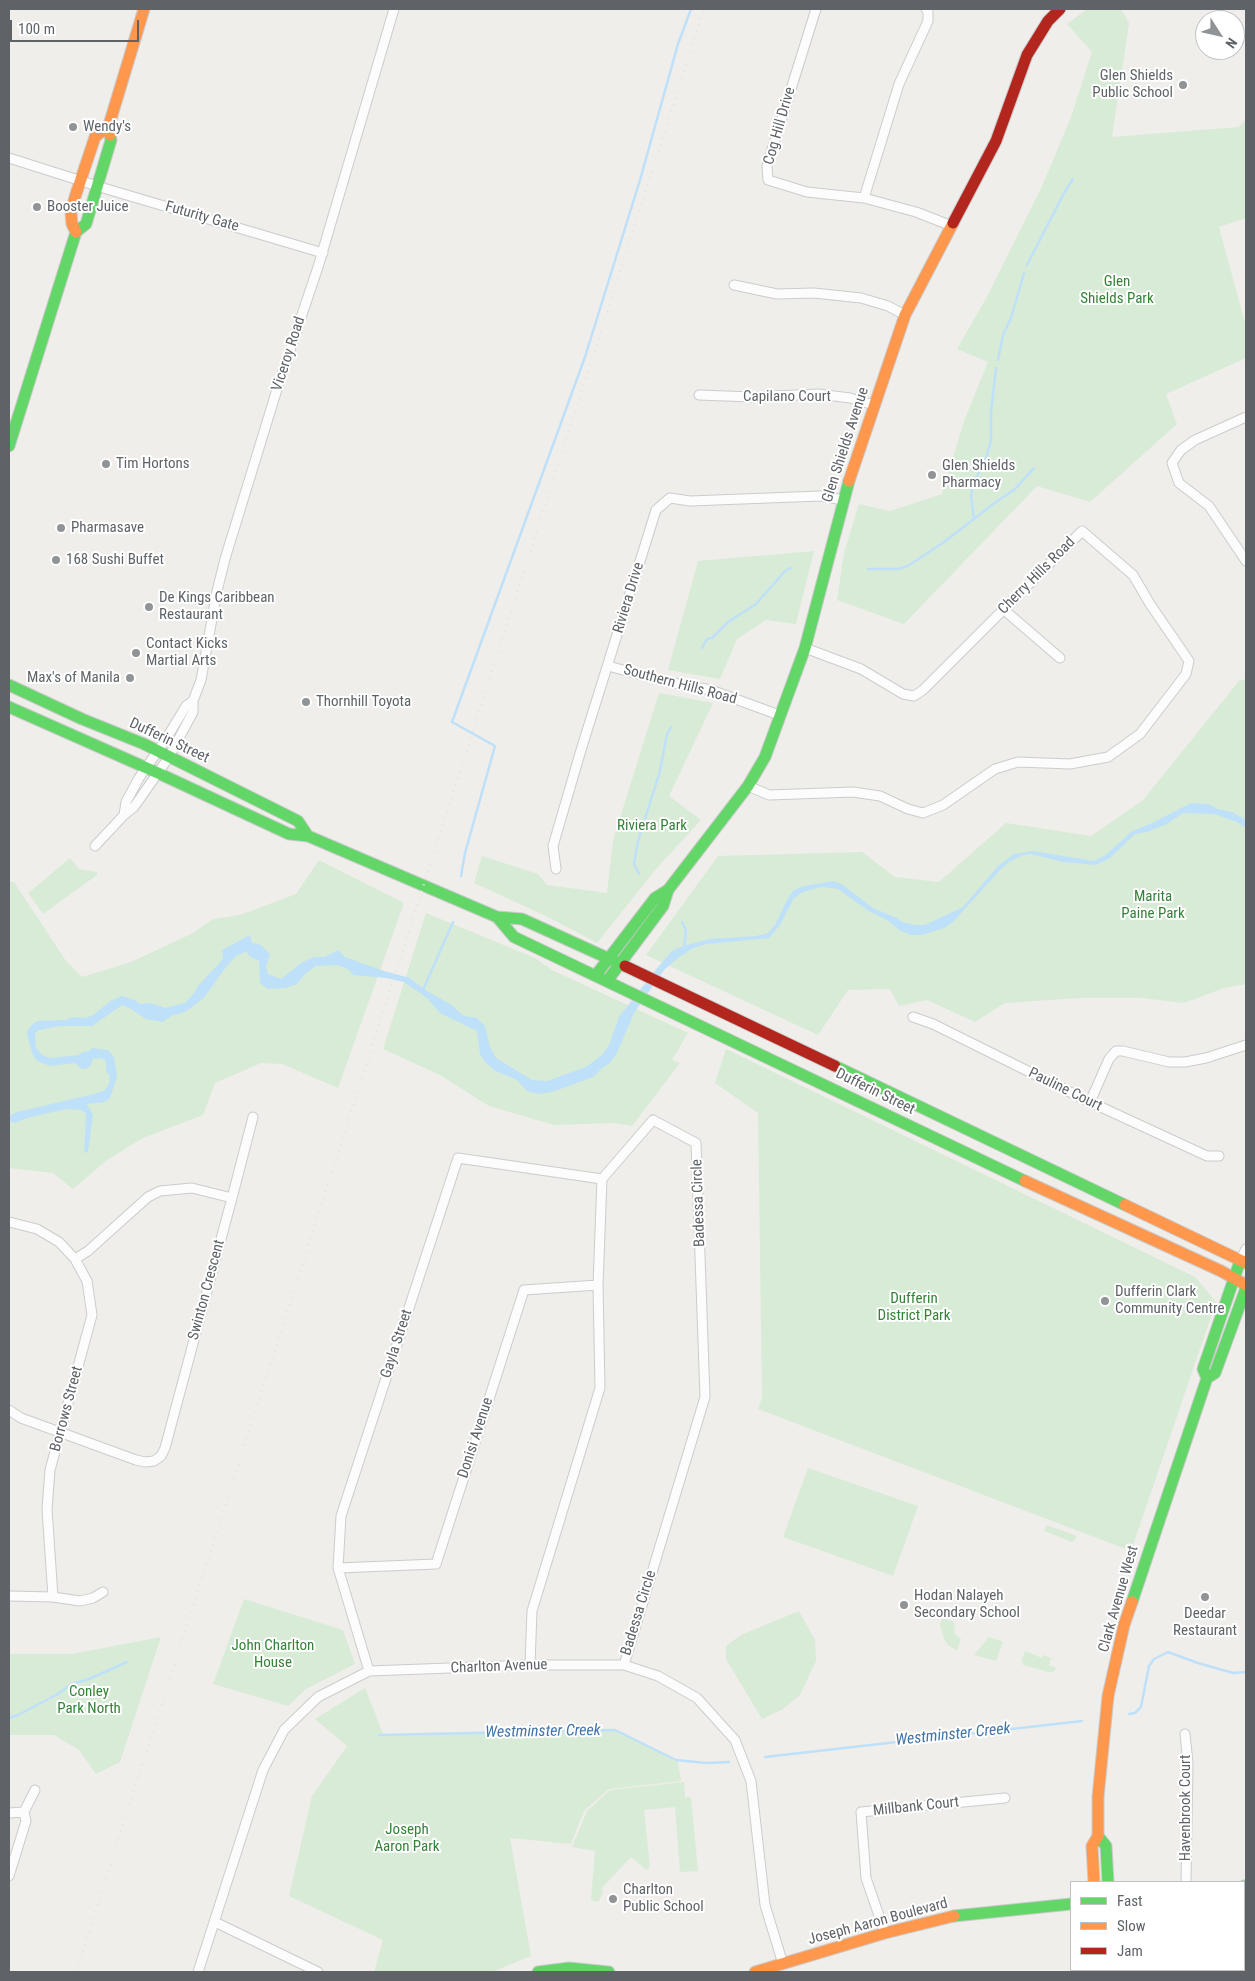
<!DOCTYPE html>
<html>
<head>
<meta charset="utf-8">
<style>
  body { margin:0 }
  #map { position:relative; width:1255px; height:1981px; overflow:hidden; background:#efeeea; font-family:"Roboto Condensed",sans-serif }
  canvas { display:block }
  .frame { position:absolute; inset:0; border:10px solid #5f6368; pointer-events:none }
  .legend { position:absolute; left:1070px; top:1881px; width:175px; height:90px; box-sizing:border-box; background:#fff; border:1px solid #bfc1c3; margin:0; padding:6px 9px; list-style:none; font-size:15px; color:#5f6368 }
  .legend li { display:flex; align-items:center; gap:10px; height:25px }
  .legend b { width:25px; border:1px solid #bfc1c3 }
  .north { position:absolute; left:1195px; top:10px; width:50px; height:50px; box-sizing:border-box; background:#fff; border:1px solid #bfc1c3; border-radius:50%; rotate:125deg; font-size:14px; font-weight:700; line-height:20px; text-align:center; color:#5f6368 }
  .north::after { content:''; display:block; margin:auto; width:18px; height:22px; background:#919496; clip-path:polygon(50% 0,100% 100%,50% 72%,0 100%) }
  .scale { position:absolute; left:10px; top:20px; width:129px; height:22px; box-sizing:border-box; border:2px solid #5f6368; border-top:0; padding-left:6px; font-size:15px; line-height:18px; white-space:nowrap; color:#5f6368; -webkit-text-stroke:4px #fff; paint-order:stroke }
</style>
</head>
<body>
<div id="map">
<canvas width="1255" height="1981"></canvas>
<div class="frame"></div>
<ul class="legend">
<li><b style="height:6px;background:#63d668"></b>Fast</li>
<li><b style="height:6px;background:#ff974d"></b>Slow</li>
<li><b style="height:6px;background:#b3261e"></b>Jam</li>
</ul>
<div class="north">N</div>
<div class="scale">100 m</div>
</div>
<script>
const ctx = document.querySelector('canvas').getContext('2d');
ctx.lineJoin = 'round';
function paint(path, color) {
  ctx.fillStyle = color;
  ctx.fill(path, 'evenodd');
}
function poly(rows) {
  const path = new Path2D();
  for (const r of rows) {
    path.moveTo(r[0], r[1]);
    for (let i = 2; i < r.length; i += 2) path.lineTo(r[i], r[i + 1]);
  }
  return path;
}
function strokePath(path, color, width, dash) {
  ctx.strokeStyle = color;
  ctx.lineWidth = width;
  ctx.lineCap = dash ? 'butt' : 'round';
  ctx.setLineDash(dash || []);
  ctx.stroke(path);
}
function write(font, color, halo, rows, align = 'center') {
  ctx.font = font + ' "Roboto Condensed",sans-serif';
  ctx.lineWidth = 4;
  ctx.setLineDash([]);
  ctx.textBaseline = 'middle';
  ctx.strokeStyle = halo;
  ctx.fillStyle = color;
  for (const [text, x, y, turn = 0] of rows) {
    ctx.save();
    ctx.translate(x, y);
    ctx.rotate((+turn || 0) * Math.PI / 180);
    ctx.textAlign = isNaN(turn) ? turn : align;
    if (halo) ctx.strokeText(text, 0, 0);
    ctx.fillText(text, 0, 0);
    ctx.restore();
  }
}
paint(poly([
  [1087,9,1121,9,1129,23,1112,137,1239,127,1246,119,1246,218,1219,227,1246,327,1246,358,1166,394,1177,424,1090,502,1037,486,904,624,837,600,844,553,859,504,890,511,942,494,964,421,988,362,957,349,988,295,1043,184,1071,117,1092,52,1067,24],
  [814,551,796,624,766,620,737,639,720,679,668,670,698,561],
  [1246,679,1246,984,1224,988,1184,1003,1141,998,1079,998,1005,1003,975,1022,927,1000,899,1006,890,989,848,990,818,1035,646,955,718,856,862,852,895,877,939,882,1006,823,1091,836,1143,800,1239,681],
  [659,693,713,703,669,796,701,820,656,869,597,943,548,917,474,883,482,856,538,874,547,885,607,893,613,840],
  [70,858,79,869,97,872,97,875,43,914,28,893],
  [319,860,404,903,338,1088,282,1064,261,1063,215,1083,203,1115,143,1138,107,1160,73,1189,53,1173,9,1168,9,882,14,882,66,961,82,977,131,962,191,934,213,919,240,915,296,894],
  [426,913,535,958,552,970,688,1033,672,1060,680,1063,632,1126,613,1123,554,1125,489,1106,440,1075,383,1049],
  [726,1049,1195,1277,1216,1302,1131,1551,758,1409,762,1398,758,1113,715,1083],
  [808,1468,918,1506,893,1576,783,1537],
  [1047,1525,1077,1536,1075,1540,1072,1542,1044,1531],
  [244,1599,343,1630,355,1664,306,1689,288,1706,213,1684],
  [799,1611,815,1640,816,1661,800,1695,783,1709,762,1719,726,1659,726,1646,741,1635],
  [942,1618,954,1622,955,1634,961,1639,957,1651,948,1645,944,1639,940,1625],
  [161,1637,120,1762,96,1774,79,1750,54,1735,9,1735,9,1654,72,1654],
  [989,1637,1003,1642,996,1661,974,1655],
  [1025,1651,1042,1658,1043,1655,1051,1658,1049,1665,1057,1668,1053,1672,1048,1672,1023,1665,1022,1660],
  [365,1688,384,1736,618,1730,678,1762,681,1781,609,1789,584,1811,571,1844,510,1838,531,1956,492,1972,374,1972,383,1940,289,1896,312,1796,347,1746,315,1719],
  [684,1782,685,1797,691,1797,698,1871,680,1872,675,1807,644,1810,650,1867,646,1870,631,1857,602,1888,603,1893,598,1902,591,1900,595,1851,572,1847,587,1811,610,1790]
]), '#d8ebd6');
paint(poly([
  [1191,803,1208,804,1218,809,1232,812,1246,820,1246,828,1237,822,1214,814,1183,813,1167,824,1147,832,1135,834,1110,858,1096,865,1063,862,1031,854,1023,855,1009,862,1002,868,953,922,944,928,922,935,911,935,899,930,887,920,867,910,838,889,821,887,803,892,794,898,780,925,769,938,707,944,693,948,678,958,664,970,634,1013,616,1055,610,1063,602,1068,593,1077,552,1092,538,1094,527,1091,517,1080,495,1071,484,1061,480,1054,477,1031,440,1013,427,998,404,982,386,978,353,975,349,970,338,965,316,966,306,973,297,984,286,988,268,989,260,983,259,961,249,956,247,951,236,956,226,967,203,999,185,1012,171,1016,163,1022,146,1019,131,1009,122,1005,92,1026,60,1026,39,1030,35,1033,36,1048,42,1055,50,1058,79,1055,83,1052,89,1051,92,1048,108,1050,114,1057,117,1077,110,1098,105,1102,87,1104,93,1115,88,1152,84,1153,86,1114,82,1110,66,1109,27,1118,15,1123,9,1121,9,1116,17,1112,94,1094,105,1090,109,1084,110,1076,106,1071,106,1061,101,1058,93,1059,91,1065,86,1069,80,1068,75,1063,50,1066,37,1061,33,1055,27,1035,28,1029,34,1023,38,1021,66,1020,72,1017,85,1018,93,1015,112,1000,122,996,135,1000,139,1004,151,1003,165,1008,185,1003,194,993,198,986,223,959,222,950,250,935,252,943,261,945,270,954,266,966,268,974,281,979,301,963,314,957,325,957,338,950,345,957,384,971,410,978,425,990,450,1004,464,1016,477,1018,485,1026,490,1047,496,1058,532,1080,547,1081,586,1067,602,1055,609,1045,619,1017,658,967,672,951,683,946,710,939,756,936,768,933,775,925,787,900,793,891,800,887,832,881,840,883,873,908,897,918,902,922,915,925,925,925,963,907,998,866,1014,854,1033,851,1094,861,1107,854,1132,831,1150,824]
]), '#bfe0f9');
strokePath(poly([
  [1027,265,1064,193,1073,179],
  [998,360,1003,335,1011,318,1024,273],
  [974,519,971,496,973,483,985,462,991,440,991,412,996,368],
  [868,569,898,569,908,566,944,542,996,502,1015,489,1034,468],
  [702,648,707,639,712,638,728,622,756,604,785,571,791,568],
  [639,874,634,864,638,841,660,771,667,734,671,727],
  [461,876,465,853,495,746,452,722,585,357,640,180,678,44,691,9],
  [682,922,686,930,684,949],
  [423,990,453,922],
  [1129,1714,1135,1713,1141,1707,1149,1666,1154,1659,1168,1652,1198,1663,1233,1673,1246,1672],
  [9,1718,18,1715,56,1695,72,1684,89,1679,127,1662],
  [379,1735,615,1730,676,1760,706,1763,729,1762],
  [765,1757,1082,1721]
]), '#bfe0f9', 2.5);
const street = poly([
  [816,9,767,166,768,180,807,192,864,198,916,212,952,226],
  [9,158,110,190,323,253],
  [864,198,899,84,928,21,928,11,926,9],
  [734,285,777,294,814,293,861,298,888,306,905,315],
  [699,395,752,397,818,394,850,398,874,405],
  [1246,417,1195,440,1181,450,1172,463,1179,483,1209,506,1246,561],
  [1003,609,1060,658],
  [608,666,668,682,711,690,779,715],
  [748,786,769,795,853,792,880,796,908,809,923,813,943,805,995,769,1018,762,1070,764,1108,757,1140,734,1186,674,1189,661,1150,604,1133,575,1082,531,923,690,914,696,903,694,861,669,805,648],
  [124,815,126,802,139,778,166,739,186,706,193,701],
  [95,846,124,815,134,807,169,757,193,712,193,701,201,680,217,591,225,559,278,386,318,267,394,9],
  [556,869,553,846,581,750,656,510,670,498,690,501,820,496,843,500],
  [913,1017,933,1024,1090,1102,1207,1156,1219,1156],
  [1090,1102,1109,1059,1116,1051,1123,1051,1169,1062,1185,1062,1206,1058,1246,1045],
  [232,1198,253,1117],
  [9,1222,37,1229,59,1242,75,1259,87,1281,92,1315,50,1470,47,1509,53,1597,9,1596],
  [1240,1261,1246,1249],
  [9,1410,21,1418,136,1460,145,1462,154,1461,161,1456,165,1448,232,1198,192,1188,160,1191,148,1197,88,1251,75,1259],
  [338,1568,436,1564,524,1290,598,1285],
  [53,1597,80,1601,93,1598,103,1592],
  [530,1665,532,1611,600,1388,598,1285,602,1179,653,1120,696,1143,705,1397,624,1665],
  [369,1671,338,1568,341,1516,458,1158,602,1179],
  [1185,1734,1188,1763,1186,1882],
  [24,1812,35,1790],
  [9,1813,24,1812,26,1821,9,1876],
  [215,1922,318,1972],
  [885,1933,866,1878,861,1812,1005,1798],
  [198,1972,263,1770,284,1730,318,1697,369,1671,530,1665,624,1665,658,1676,697,1698,735,1740,751,1781,765,1905,783,1964]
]);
const fast = poly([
  [9,446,76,232,86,224,111,140,110,135],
  [9,685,82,719,144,744,298,821,308,836],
  [9,707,158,773,289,834,308,836,497,917,522,919,625,966],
  [497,917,514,937,1025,1181],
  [596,975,655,898,668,890],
  [607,981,663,906,668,890,748,786,765,757,805,648,849,481],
  [835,1066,1125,1205],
  [1207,1378,1203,1369,1240,1261],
  [1132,1602,1207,1378,1215,1373,1246,1288],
  [1098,1836,1106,1846,1108,1882],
  [1244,1886,1246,1886],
  [954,1916,1071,1904],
  [1112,1970,1113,1972],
  [538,1972,569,1968,609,1972]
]);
const slow = poly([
  [110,135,109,125,144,9],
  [76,232,72,224,71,213,75,197,95,137,109,125],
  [849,481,905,315,953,223],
  [1025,1181,1221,1271,1246,1285],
  [1125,1205,1246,1263],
  [1094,1882,1092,1846,1098,1836,1098,1797,1108,1696,1124,1625,1132,1602],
  [755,1972,885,1933,954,1916]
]);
const jam = poly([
  [953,223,996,141,1027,55,1048,21,1060,9],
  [625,966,835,1066]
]);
strokePath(street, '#cbcccc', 11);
strokePath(fast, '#cacacb', 13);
strokePath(slow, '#cacacb', 13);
strokePath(jam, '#cacacb', 13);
strokePath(street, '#fdfcfc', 9);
strokePath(fast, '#63d668', 11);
strokePath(slow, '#ff974d', 11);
strokePath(jam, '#b3261e', 11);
strokePath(poly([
  [76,1972,704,9]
]), '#e4e4e4', 2.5, [1, 6]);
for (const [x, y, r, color] of [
  [1183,85,5,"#919496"],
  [73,127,5,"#919496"],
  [37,207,5,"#919496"],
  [106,464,5,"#919496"],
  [932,475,5,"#919496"],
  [61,528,5,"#919496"],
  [56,560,5,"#919496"],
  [149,607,5,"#919496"],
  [136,653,5,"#919496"],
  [130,678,5,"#919496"],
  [306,702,5,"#919496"],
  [1105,1301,5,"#919496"],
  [1205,1597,5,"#919496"],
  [904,1605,5,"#919496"],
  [613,1899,5,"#919496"]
]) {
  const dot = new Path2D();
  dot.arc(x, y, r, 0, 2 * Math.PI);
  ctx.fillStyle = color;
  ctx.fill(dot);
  strokePath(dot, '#fff', 2);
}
write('15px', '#5f6368', '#fff', [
  ["Glen Shields",1173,76,"right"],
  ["Public School",1173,93,"right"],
  ["Wendy's",83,127],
  ["Booster Juice",47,207],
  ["Tim Hortons",116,464],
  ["Glen Shields",942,466],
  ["Pharmacy",942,483],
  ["Pharmasave",71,528],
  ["168 Sushi Buffet",66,560],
  ["De Kings Caribbean",159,598],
  ["Restaurant",159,615],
  ["Contact Kicks",146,644],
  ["Martial Arts",146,661],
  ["Max's of Manila",120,678,"right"],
  ["Thornhill Toyota",316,702],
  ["Dufferin Clark",1115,1292],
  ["Community Centre",1115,1309],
  ["Hodan Nalayeh",914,1596],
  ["Secondary School",914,1613],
  ["Deedar",1205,1614,"center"],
  ["Restaurant",1205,1631,"center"],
  ["Charlton",623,1890],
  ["Public School",623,1907]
], 'left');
write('15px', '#5f6368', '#fff', [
  ["Cog Hill Drive",780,126,-74],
  ["Futurity Gate",202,217,16],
  ["Viceroy Road",289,354,-72],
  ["Capilano Court",787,397],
  ["Glen Shields Avenue",846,445,-72],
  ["Cherry Hills Road",1037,576,-45],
  ["Riviera Drive",629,598,-73],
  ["Southern Hills Road",680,685,15],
  ["Dufferin Street",169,741,25],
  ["Pauline Court",1065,1090,26],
  ["Dufferin Street",875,1092,26],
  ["Badessa Circle",699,1203,-92],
  ["Swinton Crescent",207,1290,-75],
  ["Gayla Street",397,1344,-72],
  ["Borrows Street",67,1409,-75],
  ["Donisi Avenue",476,1438,-72],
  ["Clark Avenue West",1119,1599,-74],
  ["Badessa Circle",639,1613,-73],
  ["Charlton Avenue",499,1667,-2],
  ["Millbank Court",916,1807,-6],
  ["Havenbrook Court",1186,1808,-90],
  ["Joseph Aaron Boulevard",878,1922,-15]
]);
write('15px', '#348238', '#fff', [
  ["Glen",1117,282],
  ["Shields Park",1117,299],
  ["Riviera Park",652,826],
  ["Marita",1153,897],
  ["Paine Park",1153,914],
  ["Dufferin",914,1299],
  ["District Park",914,1316],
  ["John Charlton",273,1646],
  ["House",273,1663],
  ["Conley",89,1692],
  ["Park North",89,1709],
  ["Joseph",407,1830],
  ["Aaron Park",407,1847]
]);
write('italic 16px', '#4174aa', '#fff', [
  ["Westminster Creek",543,1732,-1],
  ["Westminster Creek",953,1735,-6]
]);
</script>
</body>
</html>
